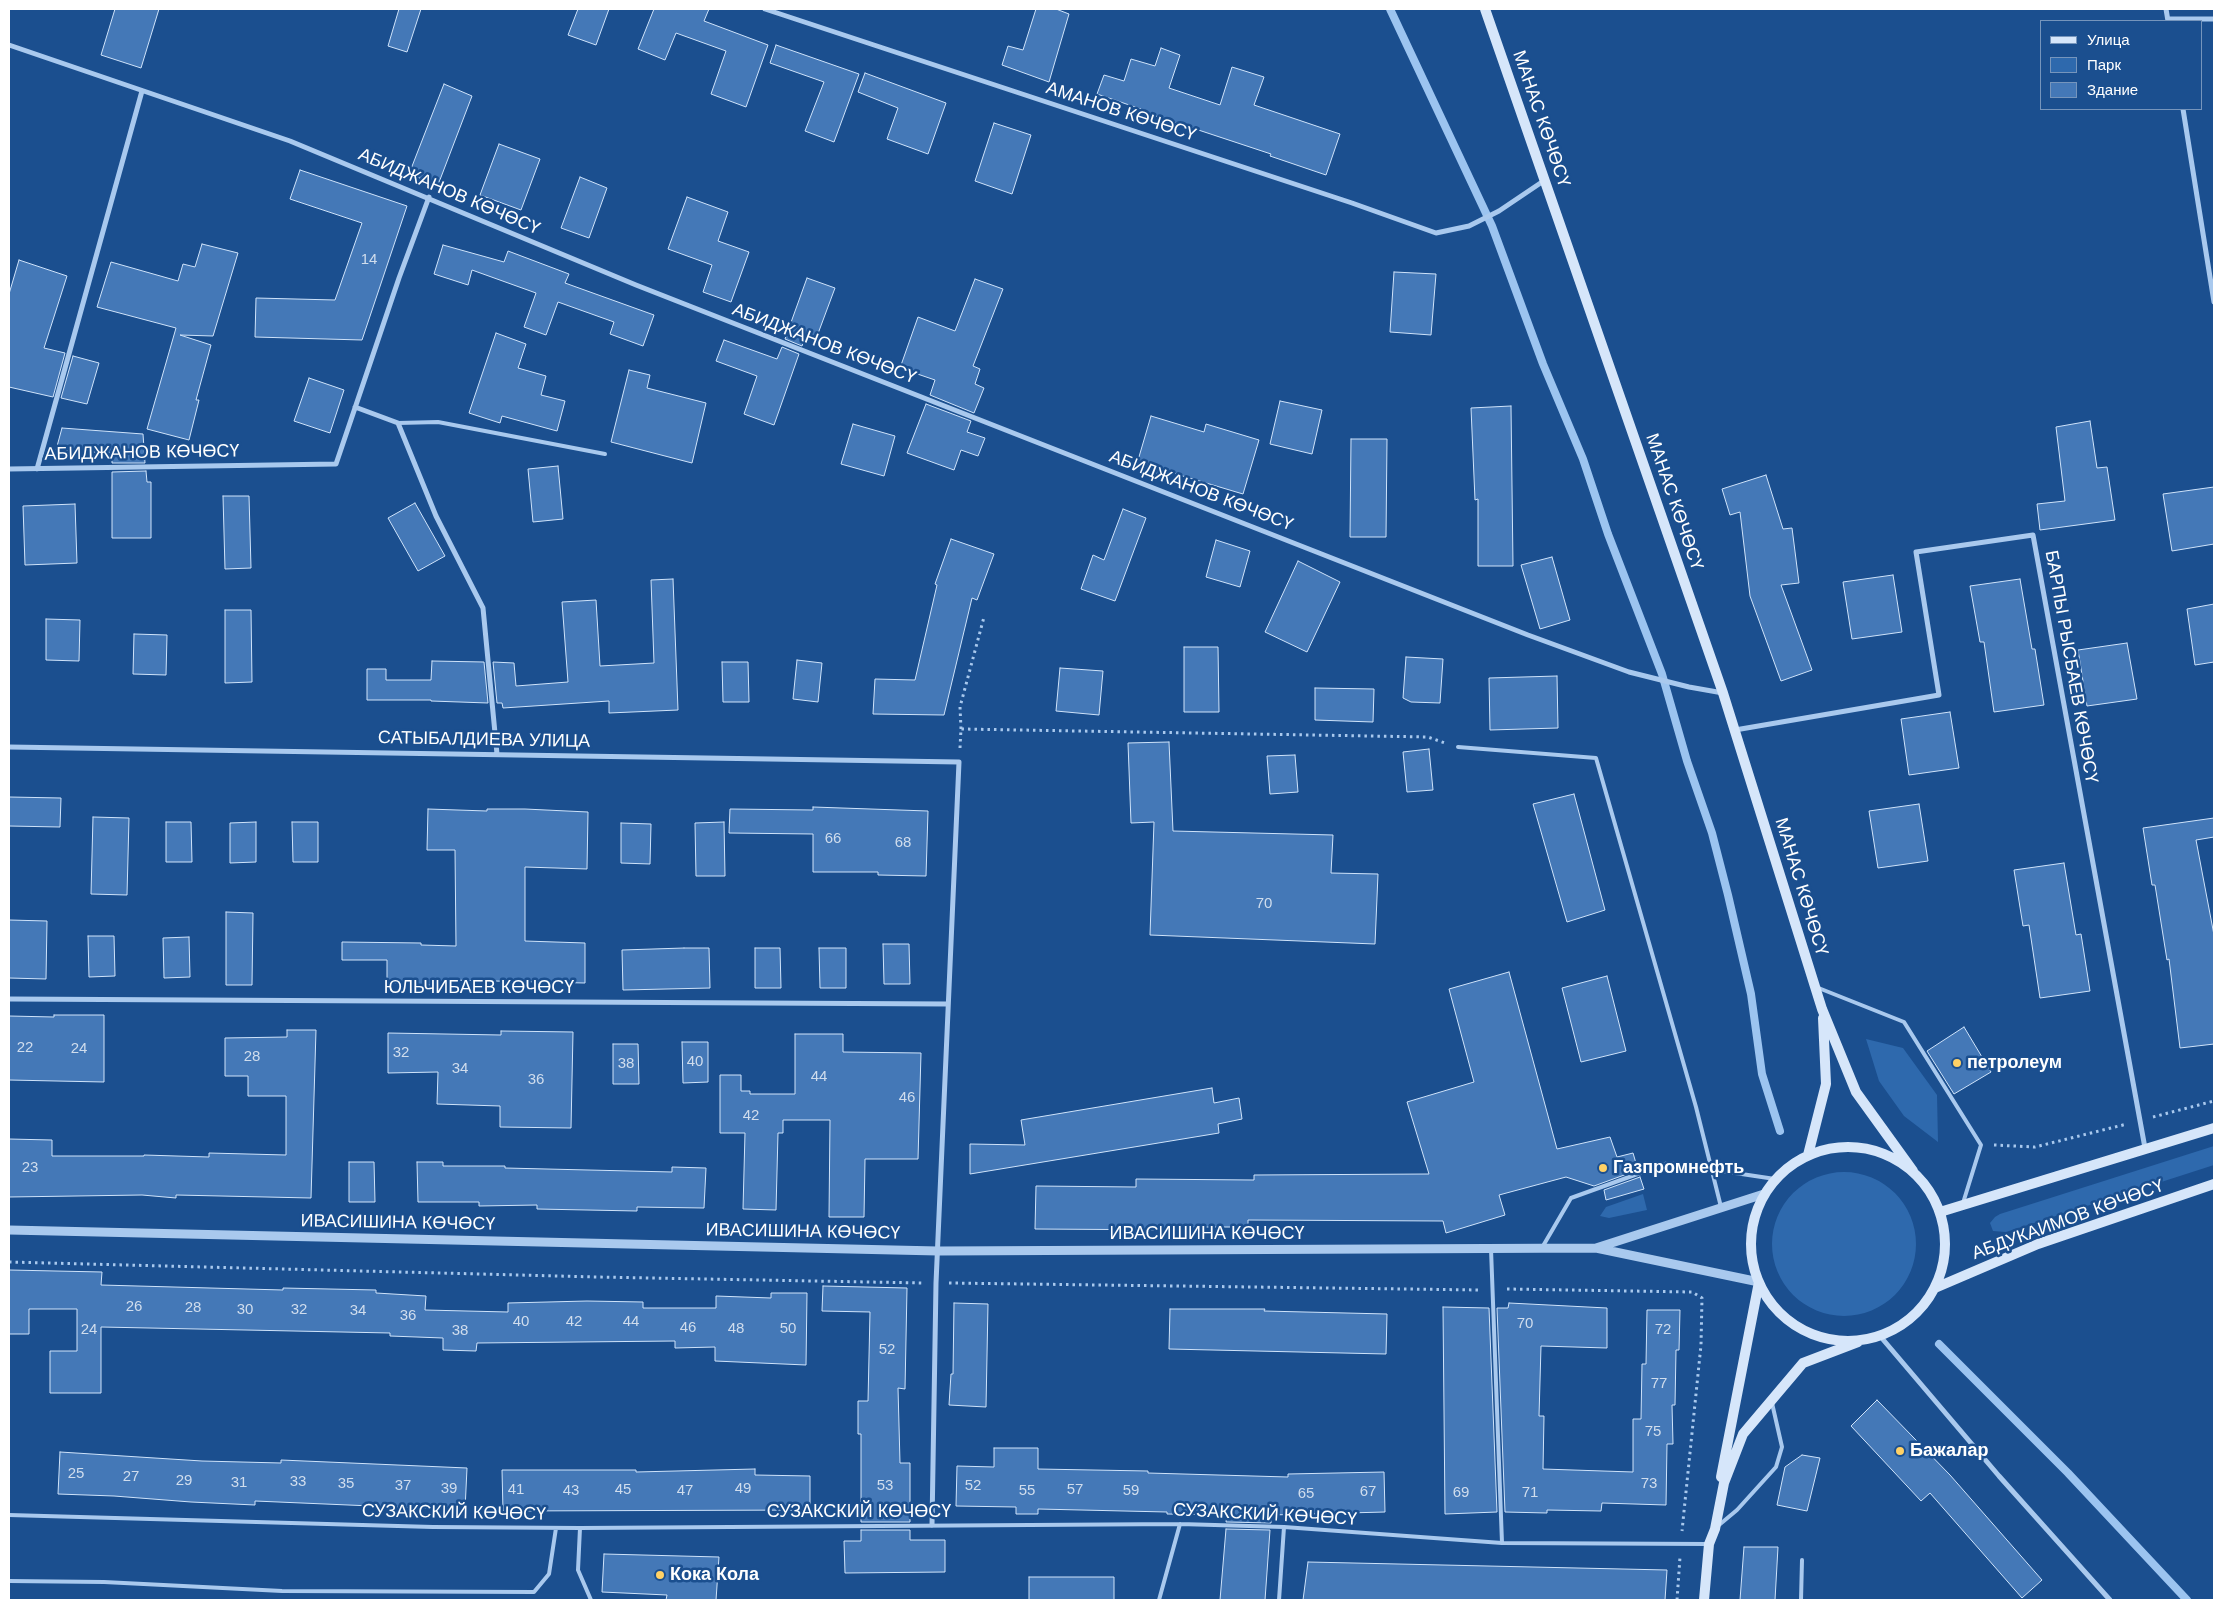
<!DOCTYPE html>
<html>
<head>
<meta charset="utf-8">
<style>
  body { margin:0 }
  #map { position:relative; width:2223px; height:1609px; overflow:hidden; background:#1b4f8f; font-family:Helvetica,sans-serif }
  canvas { display:block }
  .frame { position:absolute; inset:0; border:10px solid #fff; pointer-events:none }
  .legend { position:absolute; left:2040px; top:20px; width:162px; height:90px; box-sizing:border-box; background:#1b4f8f; border:1px solid #7695bc; margin:0; padding:6px 9px; list-style:none; font-size:15px; color:#fff }
  .legend li { display:flex; align-items:center; gap:10px; height:25px }
  .legend b { width:25px; border:1px solid #7695bc }
</style>
</head>
<body>
<div id="map">
<canvas width="2223" height="1609"></canvas>
<div class="frame"></div>
<ul class="legend">
<li><b style="height:6px;background:#d6e6fa"></b>Улица</li>
<li><b style="height:14px;background:#2e69ad"></b>Парк</li>
<li><b style="height:14px;background:#4478b7"></b>Здание</li>
</ul>
</div>
<script>
const ctx = document.querySelector('canvas').getContext('2d');
ctx.lineJoin = 'round';
function paint(path, color) {
  ctx.fillStyle = color;
  ctx.fill(path, 'evenodd');
}
function poly(rows) {
  const path = new Path2D();
  for (const r of rows) {
    if (r.length === 3) {
      path.moveTo(r[0] + r[2], r[1]);
      path.arc(r[0], r[1], r[2], 0, 2 * Math.PI);
      continue;
    }
    path.moveTo(r[0], r[1]);
    for (let i = 2; i < r.length; i += 2) path.lineTo(r[i], r[i + 1]);
  }
  return path;
}
function strokePath(path, color, width, dash) {
  ctx.strokeStyle = color;
  ctx.lineWidth = width;
  ctx.lineCap = dash ? 'butt' : 'round';
  ctx.setLineDash(dash || []);
  ctx.stroke(path);
}
function write(font, color, halo, rows, align = 'center') {
  ctx.font = font + ' Helvetica,sans-serif';
  ctx.lineWidth = 5;
  ctx.setLineDash([]);
  ctx.textBaseline = 'middle';
  ctx.strokeStyle = halo;
  ctx.fillStyle = color;
  for (const [text, x, y, turn = 0] of rows) {
    ctx.save();
    ctx.translate(x, y);
    ctx.rotate((+turn || 0) * Math.PI / 180);
    ctx.textAlign = isNaN(turn) ? turn : align;
    if (halo) ctx.strokeText(text, 0, 0);
    ctx.fillText(text, 0, 0);
    ctx.restore();
  }
}
paint(poly([
  [1866,1039,1903,1048,1937,1095,1938,1142,1904,1116,1879,1081],
  [2214,1146,2214,1165,2006,1232,1993,1231,1990,1223,1995,1217,2000,1214],
  [1844,1244,72],
  [1643,1194,1647,1210,1609,1218,1600,1216,1606,1207]
]), '#2e69ad');
strokePath(poly([
  [1390,9,1492,226,1543,364,1583,459,1608,534,1662,674,1687,761,1712,833,1728,895,1751,994,1762,1074,1780,1131],
  [1939,1344,2068,1473,2187,1600]
]), '#9cc4f0', 8);
const building = poly([
  [115,9,159,9,141,68,101,55,115,9],
  [399,9,421,9,407,52,388,46,399,9],
  [578,9,609,9,596,45,568,35,578,9],
  [654,9,709,9,704,21,768,45,746,107,711,94,726,51,676,33,665,60,638,49,654,9],
  [1036,9,1056,9,1069,14,1049,82,1002,65,1008,46,1023,50,1036,9],
  [776,45,859,74,834,142,805,131,824,82,770,63,776,45],
  [1161,48,1180,55,1169,88,1220,105,1232,67,1264,77,1254,105,1340,134,1326,175,1270,156,1271,154,1141,111,1141,109,1097,94,1104,75,1124,81,1131,59,1155,66,1161,48],
  [865,73,946,103,928,154,887,139,898,108,858,92,865,73],
  [444,84,472,96,438,185,409,174,444,84],
  [994,123,1031,135,1012,194,975,181,994,123],
  [499,144,540,159,521,210,480,195,499,144],
  [300,170,407,206,362,340,255,337,256,298,335,300,362,223,290,199,300,170],
  [580,177,607,188,589,238,561,228,580,177],
  [687,197,728,212,718,241,749,252,731,302,703,292,712,265,668,249,687,197],
  [202,244,238,253,213,336,180,335,211,345,196,400,199,400,189,440,147,429,176,328,97,307,111,262,178,281,183,264,195,267,202,244],
  [443,245,504,262,508,251,569,274,565,283,654,315,643,346,610,334,614,322,558,302,546,335,524,327,536,293,472,270,468,285,434,274,443,245],
  [19,260,67,276,44,348,65,353,53,397,9,387,9,294,19,260],
  [1394,272,1436,274,1431,335,1390,332,1394,272],
  [807,278,835,288,816,339,806,335,802,346,785,339,807,278],
  [975,279,1003,289,973,366,980,369,975,384,984,388,974,413,930,395,935,380,900,368,918,317,955,331,975,279],
  [496,333,526,344,518,368,546,376,541,395,565,401,557,431,502,416,500,423,469,413,496,333],
  [724,340,777,359,782,347,799,354,774,425,744,414,757,376,716,361,724,340],
  [73,356,99,363,87,404,61,398,73,356],
  [629,370,650,375,647,388,706,403,692,463,611,442,629,370],
  [309,378,344,390,330,433,294,421,309,378],
  [1280,401,1322,410,1312,454,1270,444,1280,401],
  [926,404,971,421,967,432,985,438,978,456,961,450,954,470,907,453,926,404],
  [1511,406,1513,566,1478,566,1478,499,1475,500,1471,408,1511,406],
  [1151,416,1204,432,1206,424,1259,440,1243,494,1166,471,1165,476,1136,467,1151,416],
  [2090,421,2097,468,2107,467,2115,520,2040,530,2037,504,2065,501,2056,427,2090,421],
  [853,424,895,436,884,476,841,464,853,424],
  [62,428,143,434,145,463,112,463,112,453,56,450,62,428],
  [1351,439,1387,439,1386,537,1350,537,1351,439],
  [558,466,563,519,533,522,528,469,558,466],
  [146,471,147,482,151,482,151,538,112,538,112,472,146,471],
  [1766,475,1783,529,1792,528,1799,583,1781,585,1812,670,1781,681,1750,596,1740,512,1730,515,1722,489,1766,475],
  [2214,487,2214,544,2172,551,2163,494,2214,487],
  [223,496,249,496,251,568,225,569,223,496],
  [415,503,445,556,418,571,388,518,415,503],
  [75,504,77,563,25,565,23,506,75,504],
  [1123,509,1146,518,1115,601,1081,589,1093,555,1104,560,1123,509],
  [951,539,994,554,977,600,972,598,944,715,873,714,875,679,915,680,937,585,935,584,951,539],
  [1216,540,1250,551,1240,587,1206,577,1216,540],
  [1552,557,1570,620,1540,629,1521,565,1552,557],
  [1298,561,1340,582,1307,652,1265,632,1298,561],
  [1893,575,1902,632,1852,639,1843,582,1893,575],
  [673,579,678,710,609,713,609,701,503,708,502,703,497,703,493,662,514,663,516,686,568,682,562,602,596,600,600,666,654,663,651,580,673,579],
  [2020,579,2032,649,2035,649,2044,705,1994,712,1984,642,1980,642,1970,586,2020,579],
  [2214,604,2214,662,2195,665,2187,609,2214,604],
  [225,610,251,610,252,682,225,683,225,610],
  [46,619,80,620,79,661,46,660,46,619],
  [134,634,167,635,166,675,133,674,134,634],
  [2127,643,2137,699,2087,706,2078,650,2127,643],
  [1184,647,1218,647,1219,712,1184,712,1184,647],
  [1406,657,1443,659,1440,703,1411,702,1403,698,1406,657],
  [797,660,822,663,818,702,793,699,797,660],
  [432,661,484,662,488,703,431,701,431,700,367,700,367,669,386,669,386,680,431,680,432,661],
  [722,662,748,662,749,702,723,702,722,662],
  [1060,668,1103,671,1099,715,1056,711,1060,668],
  [1557,676,1558,728,1490,730,1489,678,1557,676],
  [1315,688,1374,689,1373,722,1315,720,1315,688],
  [1950,712,1959,768,1909,775,1901,719,1950,712],
  [1169,742,1173,831,1333,835,1331,873,1378,874,1375,944,1150,935,1154,822,1131,823,1128,743,1169,742],
  [1429,749,1433,790,1407,792,1403,752,1429,749],
  [1295,755,1298,792,1270,794,1267,756,1295,755],
  [1574,794,1605,910,1567,922,1533,804,1574,794],
  [9,797,61,798,60,827,9,826,9,797],
  [1919,804,1928,861,1878,868,1869,811,1919,804],
  [813,807,928,811,926,876,878,875,878,872,813,872,813,834,729,833,730,809,813,810,813,807],
  [428,809,487,811,487,809,525,809,588,812,587,869,525,867,525,941,585,943,585,983,449,980,449,986,387,983,387,960,342,960,342,942,421,943,421,945,456,946,455,850,427,850,428,809],
  [93,817,129,818,127,895,91,894,93,817],
  [2214,818,2214,837,2196,840,2214,935,2214,1044,2180,1048,2169,959,2167,960,2155,885,2152,885,2143,828,2214,818],
  [166,822,191,822,192,862,166,862,166,822],
  [256,822,256,862,230,863,230,823,256,822],
  [292,822,318,822,318,862,293,862,292,822],
  [724,822,725,876,696,876,695,823,724,822],
  [621,823,651,824,650,864,621,863,621,823],
  [2064,863,2076,935,2081,934,2090,991,2040,998,2029,925,2023,926,2014,870,2064,863],
  [226,912,253,913,252,985,226,985,226,912],
  [9,920,47,921,46,979,9,978,9,920],
  [88,936,114,936,115,976,89,977,88,936],
  [189,937,190,977,164,978,163,938,189,937],
  [883,944,909,944,910,984,884,984,883,944],
  [684,948,709,948,710,988,623,990,622,950,684,948],
  [755,948,780,948,781,988,755,988,755,948],
  [819,948,846,948,846,988,820,988,819,948],
  [1509,972,1557,1149,1610,1137,1617,1157,1633,1153,1638,1170,1594,1186,1566,1177,1499,1195,1505,1215,1446,1233,1443,1221,1248,1220,1248,1227,1190,1227,1190,1230,1035,1229,1036,1186,1136,1187,1136,1179,1254,1180,1254,1175,1429,1174,1407,1102,1474,1082,1449,989,1509,972],
  [1607,976,1626,1051,1581,1062,1562,988,1607,976],
  [54,1015,104,1015,104,1082,9,1080,9,1016,54,1017,54,1015],
  [1964,1027,1991,1072,1954,1094,1927,1051,1964,1027],
  [287,1030,316,1030,311,1198,176,1195,176,1198,142,1195,9,1197,9,1139,52,1140,52,1156,144,1156,144,1155,209,1157,209,1153,286,1155,286,1096,248,1096,248,1076,225,1076,225,1038,287,1037,287,1030],
  [501,1031,573,1032,571,1128,500,1127,500,1106,437,1104,438,1072,388,1073,388,1033,501,1035,501,1031],
  [795,1034,843,1034,843,1052,921,1053,918,1159,865,1159,864,1217,829,1217,830,1120,783,1120,783,1133,778,1133,776,1210,743,1209,745,1133,720,1133,720,1075,741,1075,741,1091,750,1091,750,1094,795,1094,795,1034],
  [682,1042,708,1042,708,1082,683,1083,682,1042],
  [613,1044,638,1044,639,1084,613,1084,613,1044],
  [1212,1088,1214,1103,1239,1098,1242,1119,1218,1124,1219,1133,970,1174,970,1144,1025,1145,1021,1120,1212,1088],
  [349,1162,374,1162,375,1202,349,1202,349,1162],
  [417,1162,443,1162,443,1166,505,1166,505,1168,672,1172,672,1167,706,1168,704,1208,637,1207,637,1211,537,1209,537,1205,479,1206,479,1202,418,1202,417,1162],
  [1640,1177,1644,1189,1606,1200,1604,1190,1640,1177],
  [9,1270,102,1272,101,1285,283,1290,283,1288,376,1290,376,1293,426,1296,425,1310,508,1312,508,1303,587,1301,643,1302,643,1308,716,1308,716,1296,771,1298,771,1293,807,1293,806,1365,715,1361,715,1347,675,1348,675,1341,477,1343,476,1351,443,1350,443,1338,390,1336,390,1333,101,1327,101,1393,50,1393,50,1351,77,1351,77,1309,29,1309,29,1334,9,1334,9,1270],
  [823,1286,907,1288,905,1389,898,1388,900,1463,910,1463,910,1522,861,1522,861,1434,858,1434,858,1401,868,1401,870,1312,822,1311,823,1286],
  [954,1303,988,1304,986,1407,949,1405,951,1374,953,1374,954,1303],
  [1509,1303,1607,1308,1607,1348,1541,1346,1539,1416,1544,1416,1543,1469,1633,1472,1633,1419,1641,1419,1642,1364,1646,1364,1647,1310,1680,1310,1679,1350,1676,1350,1675,1405,1672,1405,1673,1444,1667,1444,1666,1505,1602,1503,1601,1511,1547,1510,1547,1513,1505,1512,1497,1308,1508,1308,1509,1303],
  [1443,1307,1489,1308,1497,1512,1445,1514,1443,1307],
  [1170,1309,1265,1309,1264,1311,1387,1314,1386,1354,1169,1349,1170,1309],
  [1877,1400,1950,1475,2042,1580,2022,1598,1930,1493,1921,1501,1851,1426,1877,1400],
  [994,1448,1038,1448,1038,1469,1148,1471,1148,1473,1288,1477,1288,1474,1384,1472,1385,1512,1271,1515,1271,1523,1226,1522,1227,1515,1167,1514,1167,1512,1038,1509,1038,1514,1016,1514,1016,1507,956,1506,957,1466,994,1467,994,1448],
  [60,1452,202,1461,281,1463,281,1460,467,1468,465,1510,255,1501,255,1505,191,1502,114,1496,58,1494,60,1452],
  [1802,1455,1820,1458,1807,1511,1777,1505,1785,1467,1802,1455],
  [755,1469,755,1475,810,1476,810,1510,503,1511,502,1470,636,1470,636,1472,755,1469],
  [1226,1529,1270,1530,1265,1600,1220,1600,1226,1529],
  [861,1530,910,1530,910,1540,945,1540,945,1572,845,1573,844,1541,861,1541,861,1530],
  [1744,1547,1778,1547,1775,1600,1740,1600,1744,1547],
  [604,1554,719,1557,716,1600,666,1600,667,1595,602,1592,604,1554],
  [1308,1562,1667,1570,1665,1600,1303,1600,1308,1562],
  [1029,1577,1114,1577,1114,1600,1029,1600,1029,1577]
]);
paint(building, '#4478b7');
strokePath(building, '#cfe3fa', 1);
strokePath(poly([
  [961,729,960,707,984,617],
  [960,748,961,729,1428,737,1445,743],
  [2153,1117,2214,1101],
  [1994,1145,2035,1147,2127,1124],
  [9,1262,596,1277,923,1283],
  [949,1283,1480,1290],
  [1507,1289,1692,1292,1702,1298,1701,1345,1682,1531],
  [1677,1600,1680,1557]
]), '#a9c9ee', 3, [2.5, 4]);
strokePath(poly([
  [398,423,438,422,605,454],
  [1458,747,1596,758,1696,1107,1721,1207],
  [1816,987,1904,1022,1981,1145,1963,1203],
  [1543,1246,1571,1198,1668,1163,1775,1179],
  [1491,1249,1502,1543],
  [9,1515,433,1527,580,1528,1180,1524,1284,1527,1502,1543,1707,1544],
  [1719,1525,1737,1510,1776,1467,1782,1447,1772,1403],
  [580,1528,578,1570,591,1600],
  [9,1581,104,1582,282,1591,534,1592,549,1574,556,1528],
  [1159,1600,1180,1524],
  [1279,1600,1284,1527],
  [1801,1600,1802,1560]
]), '#a9c9ee', 4);
strokePath(poly([
  [765,9,1352,203,1436,233,1469,226,1499,211,1545,180],
  [2166,9,2168,21],
  [2168,19,2214,19],
  [9,45,290,141,636,285,1528,635,1629,672,1689,687,1723,693],
  [2183,109,2214,302],
  [355,407,398,423,436,516,483,608,497,754],
  [9,469,336,464,399,278,429,197],
  [37,469,142,91],
  [1735,730,1939,695,1916,552,2033,535,2145,1148],
  [9,747,959,762,936,1283,932,1525],
  [9,999,948,1004],
  [1880,1336,1999,1476,2110,1600]
]), '#a9c9ee', 5);
strokePath(poly([
  [9,1230,938,1251,1596,1248,1759,1282],
  [1596,1248,1764,1194]
]), '#a9c9ee', 9);
strokePath(poly([
  [1485,9,1723,693,1822,1009,1856,1092,1913,1171],
  [1848,1244,97],
  [1808,1155,1826,1084,1823,1018],
  [1940,1212,2214,1128],
  [1935,1288,2038,1244,2214,1184],
  [1721,1477,1759,1282],
  [1704,1600,1709,1544,1715,1529,1724,1483,1743,1434,1803,1363,1858,1342]
]), '#d6e6fa', 10);
for (const [x, y, r, color] of [
  [1957,1063,5,"#ffd166"],
  [1603,1168,5,"#ffd166"],
  [1900,1451,5,"#ffd166"],
  [660,1575,5,"#ffd166"]
]) {
  const dot = new Path2D();
  dot.arc(x, y, r, 0, 2 * Math.PI);
  ctx.fillStyle = color;
  ctx.fill(dot);
  strokePath(dot, '#1b4f8f', 2);
}
write('15px', '#d0dded', null, [
  ["14",369,260],
  ["66",833,839],
  ["68",903,843],
  ["70",1264,904],
  ["22",25,1048],
  ["24",79,1049],
  ["32",401,1053],
  ["28",252,1057],
  ["40",695,1062],
  ["38",626,1064],
  ["34",460,1069],
  ["44",819,1077],
  ["36",536,1080],
  ["46",907,1098],
  ["42",751,1116],
  ["23",30,1168],
  ["26",134,1307],
  ["28",193,1308],
  ["30",245,1310],
  ["32",299,1310],
  ["34",358,1311],
  ["36",408,1316],
  ["40",521,1322],
  ["42",574,1322],
  ["44",631,1322],
  ["70",1525,1324],
  ["46",688,1328],
  ["48",736,1329],
  ["50",788,1329],
  ["24",89,1330],
  ["72",1663,1330],
  ["38",460,1331],
  ["52",887,1350],
  ["77",1659,1384],
  ["75",1653,1432],
  ["25",76,1474],
  ["27",131,1477],
  ["29",184,1481],
  ["33",298,1482],
  ["31",239,1483],
  ["35",346,1484],
  ["73",1649,1484],
  ["37",403,1486],
  ["53",885,1486],
  ["52",973,1486],
  ["39",449,1489],
  ["49",743,1489],
  ["41",516,1490],
  ["45",623,1490],
  ["57",1075,1490],
  ["43",571,1491],
  ["47",685,1491],
  ["55",1027,1491],
  ["59",1131,1491],
  ["67",1368,1492],
  ["69",1461,1493],
  ["71",1530,1493],
  ["65",1306,1494]
]);
write('18px', '#fff', '#1b4f8f', [
  ["АМАНОВ КӨЧӨСҮ",1121,112,18],
  ["МАНАС КӨЧӨСҮ",1541,119,71],
  ["АБИДЖАНОВ КӨЧӨСҮ",449,192,23],
  ["АБИДЖАНОВ КӨЧӨСҮ",824,344,21],
  ["АБИДЖАНОВ КӨЧӨСҮ",142,453,-1],
  ["АБИДЖАНОВ КӨЧӨСҮ",1201,491,21],
  ["МАНАС КӨЧӨСҮ",1674,502,71],
  ["БАРПЫ РЫСБАЕВ КӨЧӨСҮ",2071,667,80],
  ["САТЫБАЛДИЕВА УЛИЦА",484,740,1],
  ["МАНАС КӨЧӨСҮ",1801,887,73],
  ["ЮЛЬЧИБАЕВ КӨЧӨСҮ",479,988],
  ["АБДУКАИМОВ КӨЧӨСҮ",2068,1220,-20],
  ["ИВАСИШИНА КӨЧӨСҮ",398,1223,1],
  ["ИВАСИШИНА КӨЧӨСҮ",803,1232,1],
  ["ИВАСИШИНА КӨЧӨСҮ",1207,1234],
  ["СУЗАКСКИЙ КӨЧӨСҮ",859,1512],
  ["СУЗАКСКИЙ КӨЧӨСҮ",454,1513,1],
  ["СУЗАКСКИЙ КӨЧӨСҮ",1265,1515,3]
]);
write('bold 18px', '#fff', '#1b4f8f', [
  ["петролеум",1967,1063],
  ["Газпромнефть",1613,1168],
  ["Бажалар",1910,1451],
  ["Кока Кола",670,1575]
], 'left');
</script>
</body>
</html>
